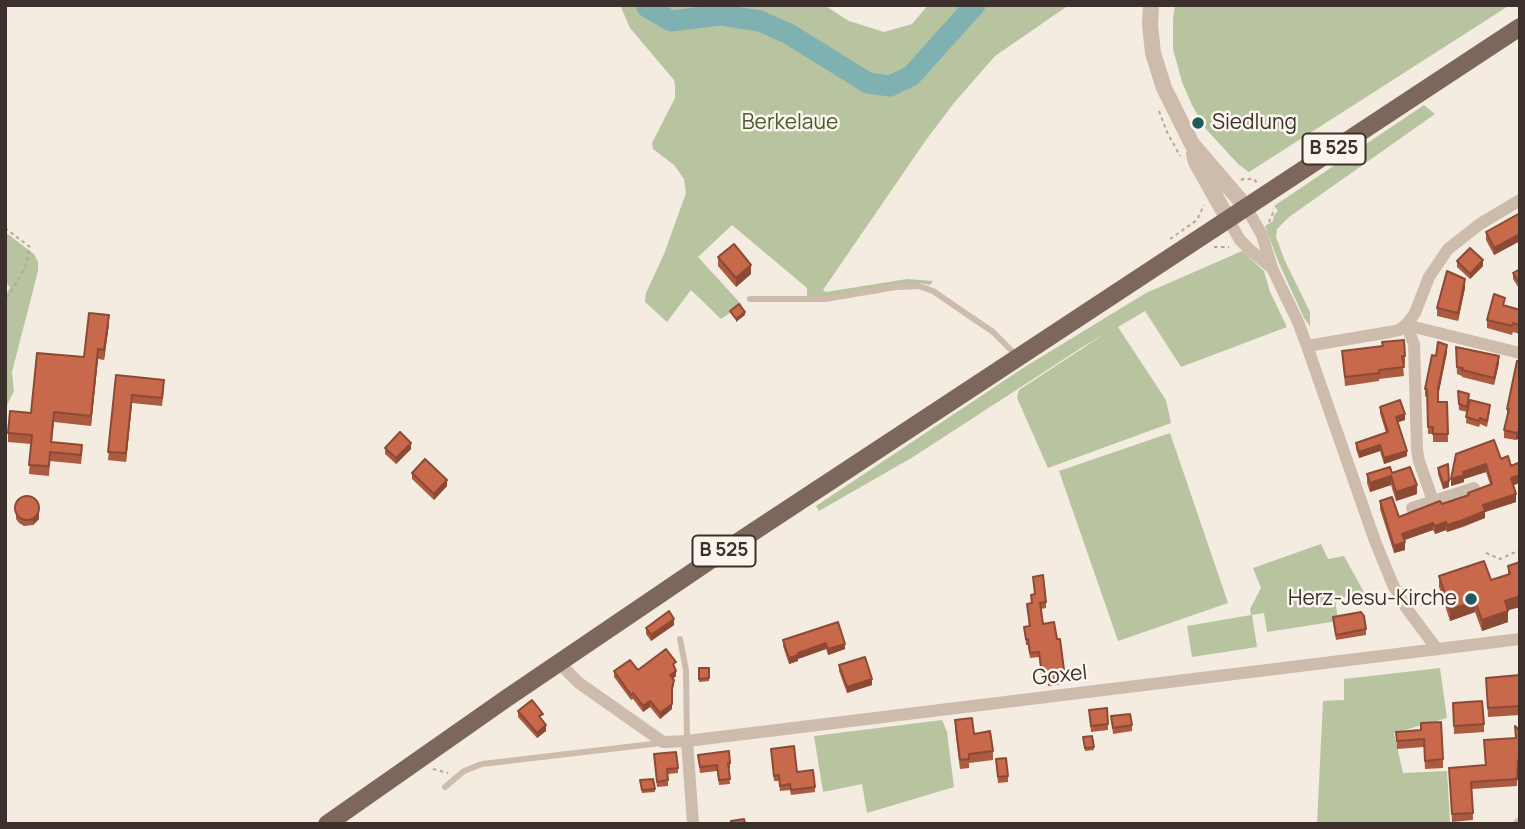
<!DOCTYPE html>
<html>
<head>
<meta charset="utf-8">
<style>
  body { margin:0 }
  #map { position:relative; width:1525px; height:829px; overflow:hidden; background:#f4ebe1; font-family:Manrope,sans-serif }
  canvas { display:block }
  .frame { position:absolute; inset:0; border:7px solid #3b302b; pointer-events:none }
</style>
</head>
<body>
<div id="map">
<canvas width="1525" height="829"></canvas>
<div class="frame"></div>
</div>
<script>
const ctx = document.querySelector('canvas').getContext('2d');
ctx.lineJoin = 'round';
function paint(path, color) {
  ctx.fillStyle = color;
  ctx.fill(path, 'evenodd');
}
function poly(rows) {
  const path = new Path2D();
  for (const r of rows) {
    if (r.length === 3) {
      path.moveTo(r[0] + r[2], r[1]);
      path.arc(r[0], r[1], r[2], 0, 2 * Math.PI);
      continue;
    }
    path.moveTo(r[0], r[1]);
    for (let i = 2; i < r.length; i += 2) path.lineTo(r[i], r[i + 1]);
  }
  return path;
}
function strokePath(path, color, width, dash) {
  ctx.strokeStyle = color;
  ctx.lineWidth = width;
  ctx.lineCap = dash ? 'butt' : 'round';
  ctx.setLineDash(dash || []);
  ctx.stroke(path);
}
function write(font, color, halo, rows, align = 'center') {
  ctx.font = font + ' Manrope,sans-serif';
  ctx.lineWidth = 5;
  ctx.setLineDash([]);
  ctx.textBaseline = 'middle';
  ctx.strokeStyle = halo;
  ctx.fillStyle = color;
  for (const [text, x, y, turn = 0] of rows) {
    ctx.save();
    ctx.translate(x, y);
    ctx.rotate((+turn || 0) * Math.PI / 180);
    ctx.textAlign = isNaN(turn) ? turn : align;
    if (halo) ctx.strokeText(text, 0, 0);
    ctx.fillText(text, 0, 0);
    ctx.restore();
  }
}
paint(poly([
  [620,5,824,5,849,21,884,32,912,24,928,5,1069,5,995,56,954,103,926,140,823,290,826,292,907,279,933,281,930,285,920,283,827,296,807,298,807,288,732,225,698,257,742,305,721,319,691,290,667,322,645,302,646,293,664,254,686,193,684,179,674,165,653,149,652,143,675,98,675,85,674,80,630,28],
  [1175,5,1510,5,1249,172,1239,165,1205,128,1192,105,1182,82,1173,49,1173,18],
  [1424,105,1435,114,1289,217,1277,229,1276,237,1285,261,1310,312,1310,326,1304,318,1300,309,1278,261,1265,226,1273,221,1274,215,1278,211,1274,206],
  [5,232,34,254,38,262,38,271,12,372,14,391,5,409,5,297,10,287,5,282],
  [1242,251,1264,271,1270,292,1287,327,1181,367,1145,311,1118,327,1166,400,1171,423,1048,468,1017,398,1019,390,1106,333,1081,348,913,457,819,511,816,506,1023,368,1146,293],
  [1170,433,1228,603,1118,641,1059,471],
  [1321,544,1328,559,1344,556,1365,594,1335,599,1338,621,1267,632,1264,613,1252,615,1257,647,1192,657,1187,626,1251,615,1250,609,1261,588,1253,568],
  [1440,668,1447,718,1394,733,1403,773,1447,771,1450,823,1317,824,1323,701,1344,700,1344,679],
  [942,720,947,732,954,787,867,813,862,784,823,792,814,736]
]), '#b8c4a0');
strokePath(poly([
  [647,5,647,7,671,21,721,15,760,21,789,34,868,83,890,86,911,76,975,5]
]), '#7fb0b2', 21);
strokePath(poly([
  [1159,111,1167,132,1180,156],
  [1241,180,1243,179,1254,179,1257,183],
  [1269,222,1274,210,1273,209],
  [5,228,30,247,26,265,20,277,5,301],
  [1170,239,1197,220,1204,205],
  [1214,247,1229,247],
  [1486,553,1500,559,1520,550],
  [433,769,448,773]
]), '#b9a596', 2, [3.5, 3.5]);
strokePath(poly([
  [750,299,825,299,896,287,919,286,933,291,993,332,1018,357],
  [680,639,686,670,687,741],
  [445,787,464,771,482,764,661,743]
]), '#cdbbac', 6);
strokePath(poly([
  [1246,207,1262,235,1272,268,1298,322,1307,346,1375,541,1393,585,1407,609,1437,649],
  [1228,219,1240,240,1250,250,1272,268],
  [1307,346,1390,332,1399,330,1406,325,1520,353],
  [1433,501,1419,461,1417,450,1414,344,1406,325,1415,313,1429,277,1448,249,1480,224,1520,200],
  [1412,508,1474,488],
  [559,663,579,683,663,742,687,741],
  [693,824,687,741,1520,639],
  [1519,824,1520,823]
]), '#cdbbac', 12);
strokePath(poly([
  [1151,5,1150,25,1153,53,1164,88,1192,144,1246,207],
  [1194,154,1196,162,1228,219]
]), '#cdbbac', 16);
strokePath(poly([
  [327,824,507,698,712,559,1520,27]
]), '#7d675c', 18);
paint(poly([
  [1520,213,1520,241,1494,255,1486,240,1486,232],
  [718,257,751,274,736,287,718,266],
  [1457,261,1483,266,1470,279,1457,267],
  [1520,269,1520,290,1513,279,1513,273],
  [1465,288,1458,321,1437,316,1437,308],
  [1505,306,1520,310,1520,334,1513,332,1512,335,1487,328,1487,320],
  [109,324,104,360,98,359,91,426,54,422,52,442,82,455,81,464,50,461,49,476,29,474,31,444,8,442,8,433,31,413,84,357],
  [1456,347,1499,363,1494,385,1462,377,1462,376,1457,374],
  [1342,351,1405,356,1405,364,1403,365,1404,376,1379,379,1379,381,1345,386],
  [1447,352,1438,395,1438,402,1447,402,1448,442,1433,442,1433,434,1428,434,1427,396,1425,397,1425,389,1436,356],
  [1517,361,1516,440,1504,438,1504,430,1508,417,1507,416,1507,409],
  [116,375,164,389,162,406,132,403,126,462,108,460],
  [1458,391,1469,399,1468,407,1490,411,1487,427,1480,424,1479,427,1466,423,1467,412,1459,410],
  [1380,407,1405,420,1398,422,1407,456,1384,464,1380,451,1359,458,1356,449,1356,443,1386,433,1380,413],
  [385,448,411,449,396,464,385,454],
  [1501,459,1511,466,1520,468,1520,483,1513,485,1516,502,1485,512,1485,518,1463,527,1447,532,1446,530,1435,534,1433,530,1404,540,1405,550,1394,553,1380,509,1380,501,1399,517,1468,495,1468,493,1490,484,1486,472,1464,479,1464,482,1451,486,1451,479],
  [1438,468,1449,487,1443,489,1438,474],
  [412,473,447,486,434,500,412,479],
  [1392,473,1417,494,1396,501,1391,485,1370,492,1367,483,1367,474],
  [16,504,39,513,39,519,33,525,24,526,19,523,16,519],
  [1520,562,1520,607,1508,610,1508,622,1482,631,1475,612,1450,621,1439,587,1439,576,1491,580,1508,575,1508,566],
  [1033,577,1046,602,1046,608,1041,609,1043,624,1057,639,1064,670,1064,675,1062,676,1062,684,1048,686,1048,680,1042,681,1039,657,1030,658,1028,645,1026,645,1024,627,1029,626,1027,604,1032,603,1031,595,1035,594],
  [1333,617,1366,629,1366,635,1336,640],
  [838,622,845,649,828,655,826,649,798,659,798,661,789,664,783,646,783,640],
  [674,625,651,641,646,634,646,628],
  [839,665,872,685,847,693,839,671],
  [675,668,676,676,673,679,674,685,672,693,672,709,660,719,650,707,643,712,633,699,631,700,614,677,614,671,676,668],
  [699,668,709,668,709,681,699,682],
  [1520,675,1520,715,1488,717,1486,678],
  [1453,703,1484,724,1484,732,1454,734],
  [1089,710,1108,724,1108,730,1091,732],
  [518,711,543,720,546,731,537,738,518,717],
  [1111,716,1132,725,1132,731,1113,734],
  [955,720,974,734,993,751,993,760,969,763,969,768,960,769,955,729],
  [1515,726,1520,731,1520,768,1518,768,1517,786,1472,789,1473,820,1452,822,1449,768,1485,765,1484,740,1516,738],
  [1421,730,1443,759,1443,768,1425,769,1424,747,1397,749,1396,732],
  [1092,736,1094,750,1085,751,1083,737],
  [771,749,815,787,815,792,791,795,790,790,780,791,779,781,774,781],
  [654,754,678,768,678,773,668,774,668,786,657,787],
  [698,755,730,763,730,768,729,768,730,784,719,785,717,771,700,773],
  [996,759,1008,776,1008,782,998,783],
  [653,779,655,792,642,793,640,780]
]), '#ac5a40');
paint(poly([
  [1520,234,1520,241,1494,255,1494,248],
  [1483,260,1483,266,1470,279,1470,274],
  [751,265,751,274,736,287,736,278],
  [1465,279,1465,288,1458,321,1458,313],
  [745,312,745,315,736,322,736,319],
  [109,315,109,324,104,360,104,350],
  [1447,345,1447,352,1438,397,1438,389],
  [98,349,98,359,91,426,91,416],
  [1499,356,1499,363,1494,385,1494,378],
  [132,395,132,403,126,462,126,453],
  [1405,414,1405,420,1396,423,1396,417],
  [1520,431,1520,438,1516,440,1516,433],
  [411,443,411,449,396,464,396,458],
  [1380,445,1380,451,1359,458,1359,452],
  [1407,451,1407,456,1384,464,1384,458],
  [1486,464,1486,472,1464,479,1464,482,1451,486,1451,479,1463,472],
  [1520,475,1520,483,1511,486,1511,478],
  [1391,476,1391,485,1370,492,1370,483],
  [447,480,447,486,434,500,434,494],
  [1449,481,1449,487,1443,489,1443,483],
  [1417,485,1417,494,1396,501,1396,492],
  [1516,494,1516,502,1485,512,1485,518,1447,532,1447,525,1483,505],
  [39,507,39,519,33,525,33,519],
  [1446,522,1446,530,1435,534,1435,526],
  [1433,523,1433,530,1402,541,1402,534],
  [1405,542,1405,550,1394,553,1394,546],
  [1520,596,1520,607,1505,611,1505,601],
  [1475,601,1475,612,1450,621,1450,610],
  [1508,611,1508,622,1482,631,1482,620],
  [674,619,674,625,651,641,651,635],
  [826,643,826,649,798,659,798,661,789,664,789,658,798,653],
  [845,644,845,649,828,655,828,649],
  [676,671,676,676,670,681,670,675],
  [872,679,872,685,847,693,847,687],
  [650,701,650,707,643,712,643,706],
  [672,704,672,709,660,719,660,713],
  [546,725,546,731,537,738,537,733]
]), '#8c4a34');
const building = poly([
  [1520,213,1520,234,1494,248,1486,232,1520,213],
  [734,244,751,265,736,278,718,257,734,244],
  [1470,248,1483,260,1470,274,1457,261,1470,248],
  [1520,269,1520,284,1513,273,1520,269],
  [1447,271,1465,279,1458,313,1437,308,1447,271],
  [1494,294,1505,298,1503,305,1520,310,1520,325,1513,323,1512,326,1487,320,1494,294],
  [739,304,745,312,736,319,730,311,739,304],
  [89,313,109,315,104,350,98,349,91,416,54,412,51,442,82,445,81,455,50,452,49,466,29,465,32,435,8,433,10,411,31,413,37,353,84,357,89,313],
  [1404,340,1405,356,1402,356,1404,367,1379,370,1379,373,1345,377,1342,351,1383,346,1382,342,1404,340],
  [1438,342,1447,345,1438,389,1438,402,1447,402,1448,434,1433,434,1433,427,1428,427,1427,389,1425,389,1432,355,1436,356,1438,342],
  [1456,347,1499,356,1494,378,1462,370,1463,368,1457,367,1456,347],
  [1517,361,1520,361,1520,431,1516,433,1504,430,1509,409,1507,409,1517,361],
  [116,375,164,380,162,398,132,395,126,453,108,452,116,375],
  [1458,391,1469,394,1467,407,1459,404,1458,391],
  [1400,400,1405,414,1396,417,1407,451,1384,458,1380,445,1359,452,1356,443,1388,432,1380,407,1400,400],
  [1470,400,1490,405,1487,421,1480,418,1479,421,1466,417,1470,400],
  [400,432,411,443,396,458,385,448,400,432],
  [1494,440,1501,459,1508,456,1511,466,1518,463,1520,468,1520,475,1511,478,1516,494,1483,505,1485,511,1463,520,1447,525,1446,522,1435,526,1433,523,1402,534,1405,542,1394,546,1380,501,1392,497,1399,517,1440,501,1442,504,1469,495,1468,493,1492,484,1486,464,1463,472,1464,475,1451,479,1456,454,1494,440],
  [425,459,447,480,434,494,412,473,425,459],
  [1448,464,1449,481,1443,483,1438,468,1448,464],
  [1390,467,1392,473,1410,467,1417,485,1396,492,1391,476,1370,483,1367,474,1390,467],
  [27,508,12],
  [1484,561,1491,580,1510,574,1508,566,1520,562,1520,596,1505,601,1508,611,1482,620,1475,601,1450,610,1439,576,1484,561],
  [1043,575,1046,602,1040,603,1043,624,1054,622,1057,639,1060,639,1064,670,1061,670,1062,678,1048,680,1048,675,1042,675,1039,652,1030,653,1028,639,1026,639,1024,627,1030,626,1027,604,1032,603,1031,595,1035,594,1033,577,1043,575],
  [669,611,674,619,651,635,646,628,669,611],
  [1361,612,1364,616,1366,629,1336,635,1333,617,1361,612],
  [838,622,845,644,828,649,826,643,798,653,798,655,789,658,783,640,838,622],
  [666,649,676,662,673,664,676,671,670,675,674,680,672,688,672,704,660,713,650,701,643,706,633,693,631,695,614,671,630,660,638,670,666,649],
  [865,657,872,679,847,687,839,665,865,657],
  [699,668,709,668,709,678,699,679,699,668],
  [1520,675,1520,706,1488,708,1486,678,1520,675],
  [532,700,543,714,539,716,546,725,537,733,518,711,532,700],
  [1482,701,1484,724,1454,726,1453,703,1482,701],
  [1107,708,1108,724,1091,726,1089,710,1107,708],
  [1130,714,1132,725,1113,728,1111,716,1130,714],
  [972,718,974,734,990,731,993,751,969,754,969,759,960,760,955,720,972,718],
  [1441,722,1443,759,1425,761,1424,739,1397,741,1396,732,1421,730,1421,723,1441,722],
  [1515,726,1520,731,1520,760,1518,760,1517,779,1471,782,1473,813,1452,814,1449,768,1486,765,1484,740,1516,738,1515,726],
  [1092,736,1094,747,1085,748,1083,737,1092,736],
  [794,746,797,772,813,770,815,787,791,790,790,784,780,786,779,775,774,776,771,749,794,746],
  [729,751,730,763,728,763,730,779,719,780,717,765,700,767,698,755,729,751],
  [676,752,678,768,667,769,668,780,657,782,654,754,676,752],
  [1006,758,1008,776,998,777,996,759,1006,758],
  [653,779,655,789,642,790,640,780,653,779],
  [744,819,745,824,731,824,731,821,744,819]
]);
paint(building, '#c8694b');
strokePath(building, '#8c4a34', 2);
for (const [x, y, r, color] of [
  [1198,123,7,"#1f5a5e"],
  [1471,599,7,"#1f5a5e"]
]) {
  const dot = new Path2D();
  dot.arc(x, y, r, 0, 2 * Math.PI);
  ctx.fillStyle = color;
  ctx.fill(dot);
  strokePath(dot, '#fbf5ee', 2.5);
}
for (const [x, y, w] of [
  [1334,149,63],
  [724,551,63]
]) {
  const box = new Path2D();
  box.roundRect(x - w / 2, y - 15.5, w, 31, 5);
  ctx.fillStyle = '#fbf5ee';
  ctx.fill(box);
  strokePath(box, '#3b302b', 2);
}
write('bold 19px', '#3b302b', null, [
  ["B 525",1334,149],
  ["B 525",724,551]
]);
write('21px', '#4a5a2e', '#fbf5ee', [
  ["Berkelaue",790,123]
]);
write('21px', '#3b302b', '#fbf5ee', [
  ["Siedlung",1212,123],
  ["Herz-Jesu-Kirche",1457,599,"right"]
], 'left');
write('21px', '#3b302b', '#fbf5ee', [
  ["Goxel",1060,676,-6]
]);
</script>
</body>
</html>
